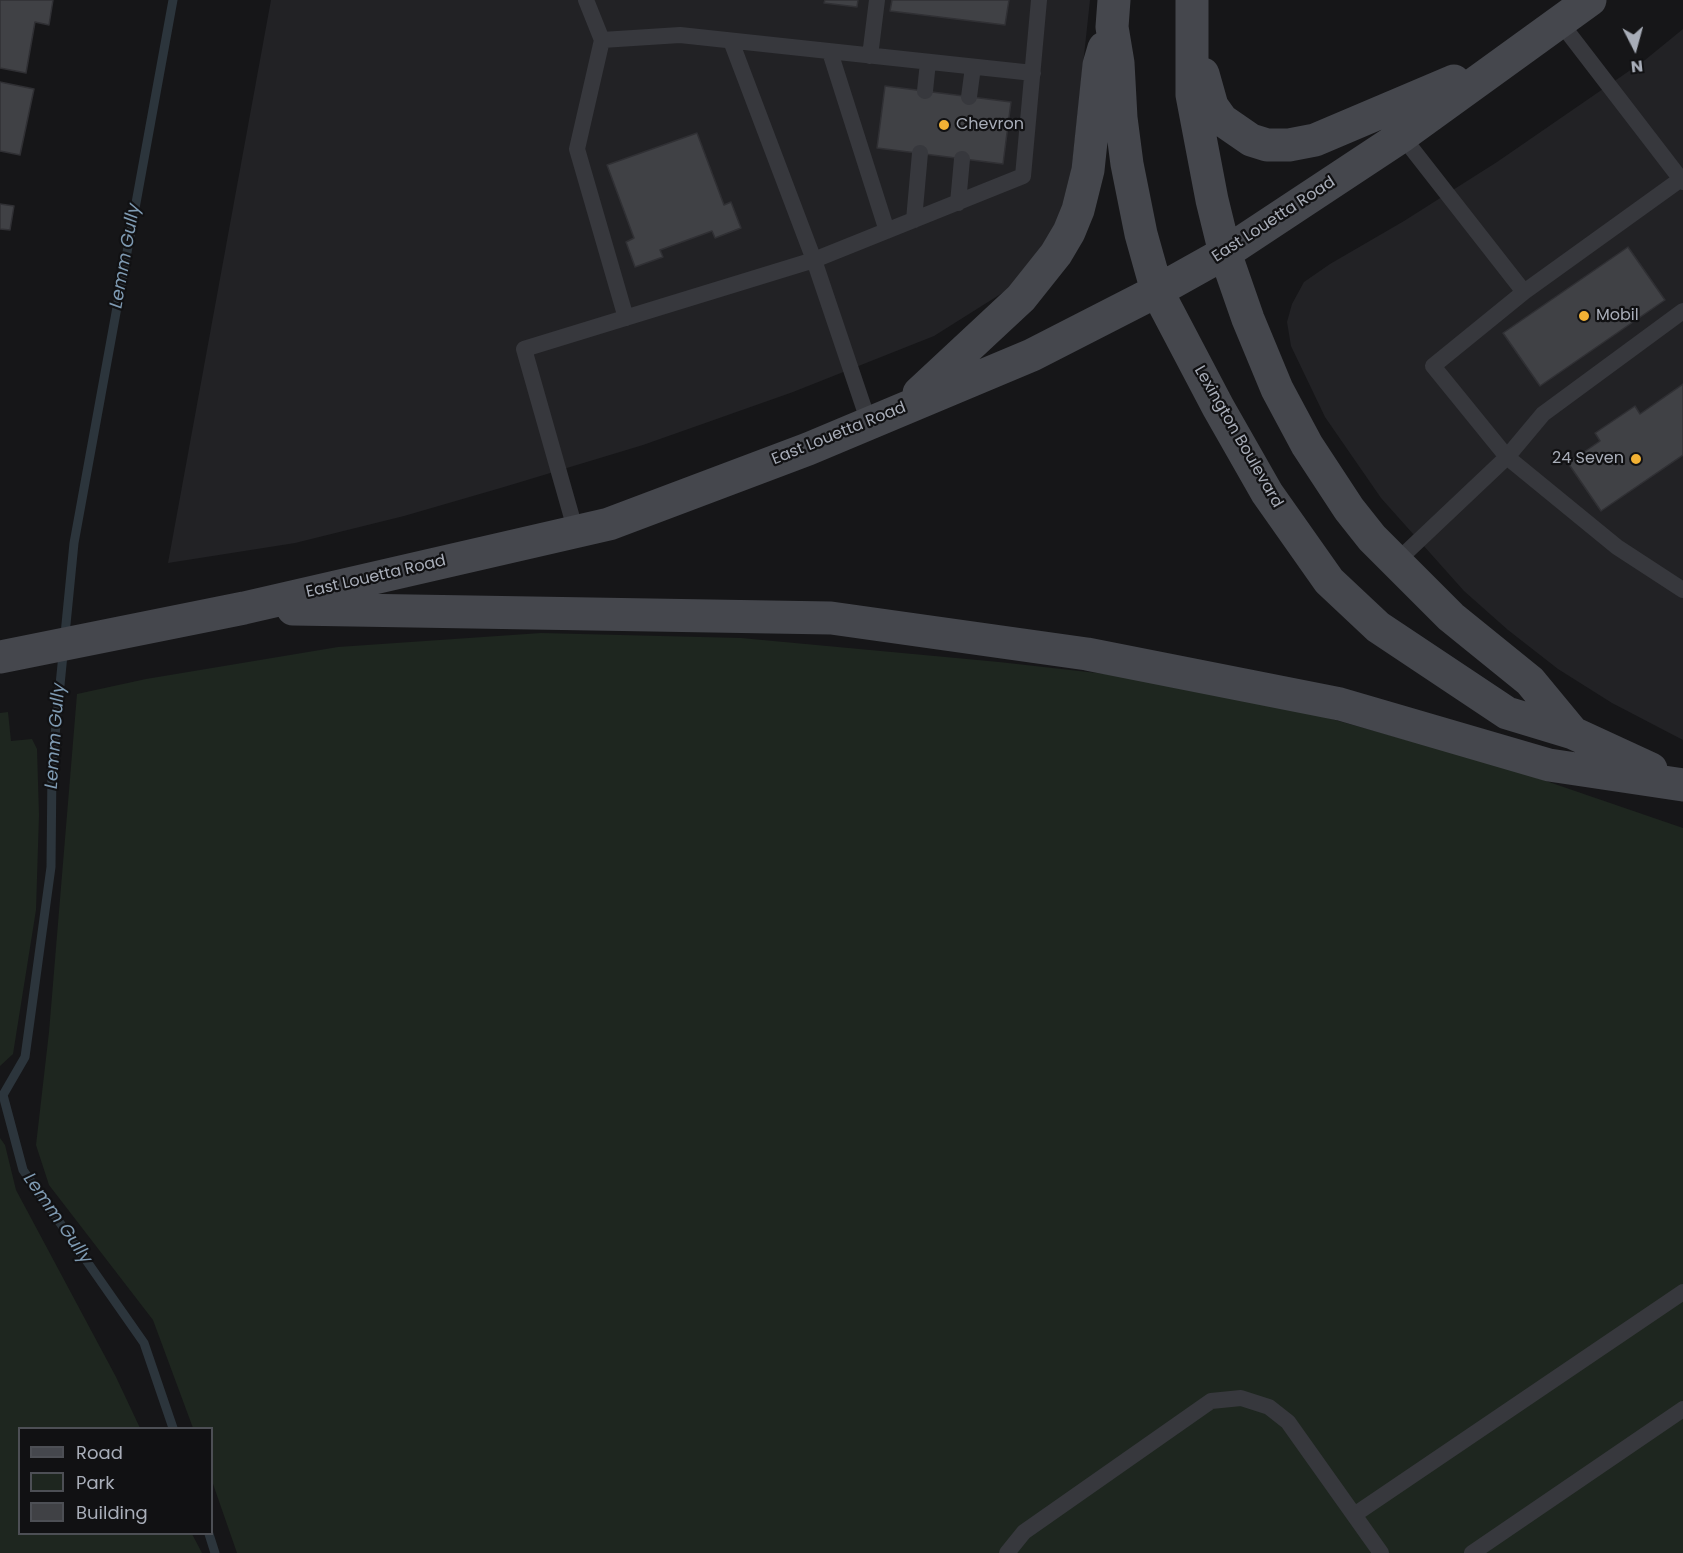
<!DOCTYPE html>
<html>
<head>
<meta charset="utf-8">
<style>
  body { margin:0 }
  #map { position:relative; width:1683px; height:1553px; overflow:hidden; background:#161618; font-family:Poppins,sans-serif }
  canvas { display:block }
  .legend { position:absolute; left:18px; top:1427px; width:195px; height:108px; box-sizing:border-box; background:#111113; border:2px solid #4d4f55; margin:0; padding:8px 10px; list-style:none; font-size:18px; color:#a8adb8 }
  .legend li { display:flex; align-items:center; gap:12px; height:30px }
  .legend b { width:30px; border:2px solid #4d4f55 }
  .north { position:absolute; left:1605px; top:18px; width:60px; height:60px; -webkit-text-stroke:4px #111113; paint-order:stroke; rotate:174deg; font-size:16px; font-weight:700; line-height:24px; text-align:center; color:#a8adb8 }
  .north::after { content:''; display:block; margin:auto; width:21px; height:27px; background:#a8adb8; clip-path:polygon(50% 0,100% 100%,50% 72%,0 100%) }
</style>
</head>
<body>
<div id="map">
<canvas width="1683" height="1553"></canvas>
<ul class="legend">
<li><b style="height:8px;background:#45474d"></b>Road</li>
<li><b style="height:16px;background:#1e261f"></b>Park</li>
<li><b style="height:16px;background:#404145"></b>Building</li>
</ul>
<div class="north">N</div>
</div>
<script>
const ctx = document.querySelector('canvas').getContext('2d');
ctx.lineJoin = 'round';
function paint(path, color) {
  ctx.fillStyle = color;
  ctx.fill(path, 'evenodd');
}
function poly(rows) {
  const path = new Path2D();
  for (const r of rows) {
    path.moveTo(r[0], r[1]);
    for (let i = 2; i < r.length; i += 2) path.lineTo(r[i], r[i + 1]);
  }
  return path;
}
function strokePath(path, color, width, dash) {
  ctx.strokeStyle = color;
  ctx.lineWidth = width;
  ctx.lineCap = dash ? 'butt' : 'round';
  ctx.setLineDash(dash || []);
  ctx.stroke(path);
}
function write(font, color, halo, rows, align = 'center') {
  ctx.font = font + ' Poppins,sans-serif';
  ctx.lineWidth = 4.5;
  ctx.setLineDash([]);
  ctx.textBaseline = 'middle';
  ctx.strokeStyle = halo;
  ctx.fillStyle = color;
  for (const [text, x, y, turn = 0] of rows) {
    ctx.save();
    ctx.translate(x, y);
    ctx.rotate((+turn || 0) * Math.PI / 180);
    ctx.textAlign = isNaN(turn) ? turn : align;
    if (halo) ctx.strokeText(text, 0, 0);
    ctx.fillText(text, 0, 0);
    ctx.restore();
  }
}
paint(poly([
  [271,0,1090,0,1070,185,1053,233,1015,285,934,336,793,392,643,445,504,487,404,516,295,543,168,563],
  [1683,29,1683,740,1612,703,1558,669,1508,630,1464,591,1381,498,1325,417,1291,346,1287,322,1292,304,1304,282,1330,264,1404,221,1497,162,1645,60]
]), '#222225');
paint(poly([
  [541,633,741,638,999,662,1213,686,1511,769,1683,828,1683,1553,237,1553,212,1481,212,1428,193,1428,153,1320,49,1185,36,1145,49,1032,77,694,146,679,338,647],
  [8,712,11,741,32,739,37,749,39,815,36,910,13,1054,0,1066,0,713],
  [0,1138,5,1145,16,1190,116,1377,140,1428,20,1428,20,1534,192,1534,202,1553,0,1553]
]), '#1e261f');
strokePath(poly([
  [173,1428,144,1343,23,1170,3,1095,25,1057,51,867,52,766,74,543,173,0],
  [209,1534,215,1553]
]), '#2c353c', 9);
const building = poly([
  [0,0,53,0,49,25,35,22,26,73,0,68,0,0],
  [825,0,858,0,857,7,824,3,825,0],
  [892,0,1009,0,1005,25,890,11,892,0],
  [0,82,34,89,20,155,0,151,0,82],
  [885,86,1011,102,1003,164,877,148,885,86],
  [697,133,724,205,731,202,741,228,715,238,712,231,660,250,663,257,635,267,626,242,634,238,607,165,697,133],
  [0,204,14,206,10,230,0,229,0,204],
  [1628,247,1665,300,1540,386,1503,333,1628,247],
  [1683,384,1683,455,1601,511,1568,463,1600,441,1595,433,1635,406,1640,414,1683,384]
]);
paint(building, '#404145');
strokePath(building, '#303034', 1.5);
strokePath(poly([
  [586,0,602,40,577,149,626,318],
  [1560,22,1683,182],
  [602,40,680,35,1033,73],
  [830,52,887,231],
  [870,56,877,0],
  [925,91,928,62],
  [969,97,973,67],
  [1402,136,1524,292],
  [1681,179,1524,292,1433,366,1507,457,1617,547,1683,590],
  [958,203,962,159],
  [914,220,920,153],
  [869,423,814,260,1023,176,1039,0],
  [576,532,524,349,814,260,731,41],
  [1396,562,1507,457,1543,414,1683,311],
  [1354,1515,1683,1292],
  [1007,1553,1024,1532,1211,1401,1241,1398,1269,1407,1288,1422,1381,1553],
  [1472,1553,1683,1409]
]), '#37383d', 16);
strokePath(poly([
  [1114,0,1112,27,1118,63,1121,118,1127,164,1141,234,1157,291,1218,407,1267,493,1329,581,1378,627,1507,713,1573,733,1651,769],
  [1192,0,1192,95,1212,200,1225,253,1248,319,1277,389,1307,445,1349,509,1372,538,1451,617,1530,681,1573,733],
  [1203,74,1212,106,1222,120,1251,140,1267,145,1289,145,1315,140,1454,81],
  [919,393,1021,298,1056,254,1069,232,1078,210,1088,170,1099,65,1104,48],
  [293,609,831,618,1087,654,1340,704,1549,765,1683,785],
  [0,657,244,608,609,524,808,449,1032,355,1157,291,1225,253,1402,136,1590,0]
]), '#45474d', 33);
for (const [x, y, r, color] of [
  [944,125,6,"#f2b134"],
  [1584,316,6,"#f2b134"],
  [1636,459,6,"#f2b134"]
]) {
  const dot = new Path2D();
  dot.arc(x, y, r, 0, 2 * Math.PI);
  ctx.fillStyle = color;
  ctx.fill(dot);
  strokePath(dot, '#111113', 2);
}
write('16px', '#a8adb8', '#111113', [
  ["Chevron",956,125],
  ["Mobil",1596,316],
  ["24 Seven",1624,459,"right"]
], 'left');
write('16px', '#a8adb8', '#111113', [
  ["East Louetta Road",1274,220,-33],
  ["East Louetta Road",839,434,-22],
  ["Lexington Boulevard",1238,437,60],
  ["East Louetta Road",376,577,-13]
]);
write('italic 18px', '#7f9bb3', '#111113', [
  ["Lemm Gully",126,256,-80],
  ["Lemm Gully",56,736,-86],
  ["Lemm Gully",57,1219,55]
]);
</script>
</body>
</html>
